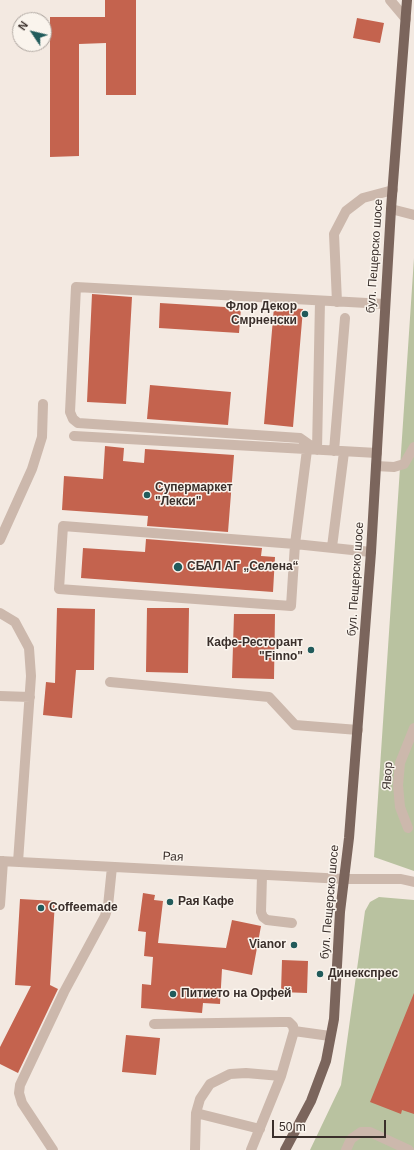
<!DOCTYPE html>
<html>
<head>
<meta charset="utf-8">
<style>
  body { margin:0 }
  #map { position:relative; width:414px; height:1150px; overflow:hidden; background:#f3e9e1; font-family:Helvetica,sans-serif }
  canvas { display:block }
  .north { position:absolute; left:12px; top:12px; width:40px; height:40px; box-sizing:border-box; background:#faf4ed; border:1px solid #ada59f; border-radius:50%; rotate:305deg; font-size:11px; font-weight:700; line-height:16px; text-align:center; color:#3a2f2b }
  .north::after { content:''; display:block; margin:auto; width:14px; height:18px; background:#215b5b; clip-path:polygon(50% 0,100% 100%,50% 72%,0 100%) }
  .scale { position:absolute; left:272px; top:1120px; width:114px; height:18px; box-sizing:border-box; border:2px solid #3a2f2b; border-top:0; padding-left:5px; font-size:12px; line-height:14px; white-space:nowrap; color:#3a2f2b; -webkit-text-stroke:3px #faf4ed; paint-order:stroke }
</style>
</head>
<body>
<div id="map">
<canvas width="414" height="1150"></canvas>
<div class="north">N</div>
<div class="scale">50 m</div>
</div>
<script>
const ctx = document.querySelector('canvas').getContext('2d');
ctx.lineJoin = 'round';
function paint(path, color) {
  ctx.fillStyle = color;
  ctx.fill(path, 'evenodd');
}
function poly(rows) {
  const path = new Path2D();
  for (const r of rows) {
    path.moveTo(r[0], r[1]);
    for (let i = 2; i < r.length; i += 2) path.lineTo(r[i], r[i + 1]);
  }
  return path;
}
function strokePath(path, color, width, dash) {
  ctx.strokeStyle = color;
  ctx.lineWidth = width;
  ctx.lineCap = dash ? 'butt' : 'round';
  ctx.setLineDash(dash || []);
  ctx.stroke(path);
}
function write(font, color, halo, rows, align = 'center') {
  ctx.font = font + ' Helvetica,sans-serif';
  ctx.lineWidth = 3;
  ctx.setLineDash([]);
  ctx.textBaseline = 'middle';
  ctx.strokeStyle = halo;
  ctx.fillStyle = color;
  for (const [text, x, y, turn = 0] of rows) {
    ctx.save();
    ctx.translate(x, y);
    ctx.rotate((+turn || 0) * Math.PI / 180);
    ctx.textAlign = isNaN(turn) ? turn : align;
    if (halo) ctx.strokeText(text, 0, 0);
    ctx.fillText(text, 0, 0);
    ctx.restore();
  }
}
paint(poly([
  [414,258,414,871,374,857],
  [379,897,414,900,414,1150,310,1150,341,1085,365,911,370,902]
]), '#b9c2a0');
paint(poly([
  [105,0,136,0,136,95,106,95,106,43,79,44,79,156,50,157,50,17,105,17],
  [357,18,384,23,380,43,353,38],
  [92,294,132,297,126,404,87,402],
  [160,303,241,308,239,333,159,328],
  [274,307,303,309,293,427,264,424],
  [150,385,231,392,228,425,147,419],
  [105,446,124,448,123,461,144,463,145,449,234,455,228,532,147,526,148,516,62,510,64,476,103,479],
  [146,539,262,548,261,556,275,557,273,592,81,578,83,548,145,552],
  [57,608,95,609,94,670,76,670,72,718,43,715,46,682,55,683],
  [147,608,189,608,188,673,146,672],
  [234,614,275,614,274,679,232,678],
  [143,893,155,895,154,900,163,901,158,943,226,948,232,920,261,926,252,975,222,969,220,1004,203,1003,202,1013,141,1008,142,984,151,985,153,957,144,956,146,932,138,931],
  [20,899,55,901,50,985,58,989,18,1073,0,1064,0,1047,31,986,15,985],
  [282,960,308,961,307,993,281,992],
  [414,993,414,1114,402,1110,401,1114,370,1102],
  [126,1035,160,1038,156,1075,122,1072]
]), '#c4634e');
strokePath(poly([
  [390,0,406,19],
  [391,209,414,215],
  [337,302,334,234,346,211,363,198,393,190],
  [74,436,377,453],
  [307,450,295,544,291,606,59,589,63,526,295,544,371,552],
  [317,450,300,438,78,423,73,419,70,412,76,287,385,304],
  [317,450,320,301],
  [334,451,345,318],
  [376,466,394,467,404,464,414,447],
  [0,540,32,469,42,437,43,404],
  [332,547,344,452],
  [0,613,15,622,29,648,31,676,18,862],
  [110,682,269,697,295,725,358,730],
  [0,696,30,697],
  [408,828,400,807,398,785,400,763,414,728],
  [0,861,344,879,401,879,414,882],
  [262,875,261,912,263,917,267,920,292,923],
  [0,905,3,861],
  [154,1024,281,1022,289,1022,293,1026,294,1031,330,1036],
  [196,1113,260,1129],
  [53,1150,22,1103,19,1093,20,1085,64,992,105,916,108,906,112,867],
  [195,1150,196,1113,200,1099,210,1084,230,1074,246,1073,281,1076],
  [251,1150,281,1076,294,1031],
  [346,1150,351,1139,361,1132,370,1132,409,1150]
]), '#ccb8ac', 10);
strokePath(poly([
  [285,1150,311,1101,326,1061,334,1019,340,912,349,838,371,552,391,209,407,0]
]), '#7b655c', 10);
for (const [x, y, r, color] of [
  [305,314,4,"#215b5b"],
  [147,495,4,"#215b5b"],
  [178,567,5,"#215b5b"],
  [311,650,4,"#215b5b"],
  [170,902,4,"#215b5b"],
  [41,908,4,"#215b5b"],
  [294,945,4,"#215b5b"],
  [320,974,4,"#215b5b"],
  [173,994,4,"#215b5b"]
]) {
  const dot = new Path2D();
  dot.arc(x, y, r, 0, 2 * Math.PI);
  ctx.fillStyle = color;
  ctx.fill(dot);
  strokePath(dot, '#faf4ed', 1.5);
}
write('12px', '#3a2f2b', '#faf4ed', [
  ["бул. Пещерско шосе",375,256,-86],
  ["бул. Пещерско шосе",356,579,-86],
  ["Явор",388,776,-86],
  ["Рая",173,857,3],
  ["бул. Пещерско шосе",330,902,-85]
]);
write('bold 12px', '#3a2f2b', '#faf4ed', [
  ["Флор Декор",297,307,"right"],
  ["Смрненски",297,321,"right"],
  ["Супермаркет",155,488],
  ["\"Лекси\"",155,502],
  ["СБАЛ АГ „Селена“",187,567],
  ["Кафе-Ресторант",303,643,"right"],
  ["\"Finno\"",303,657,"right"],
  ["Рая Кафе",178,902],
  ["Coffeemade",49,908],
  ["Vianor",286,945,"right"],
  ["Динекспрес",328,974],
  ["Питието на Орфей",181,994]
], 'left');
</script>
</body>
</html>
